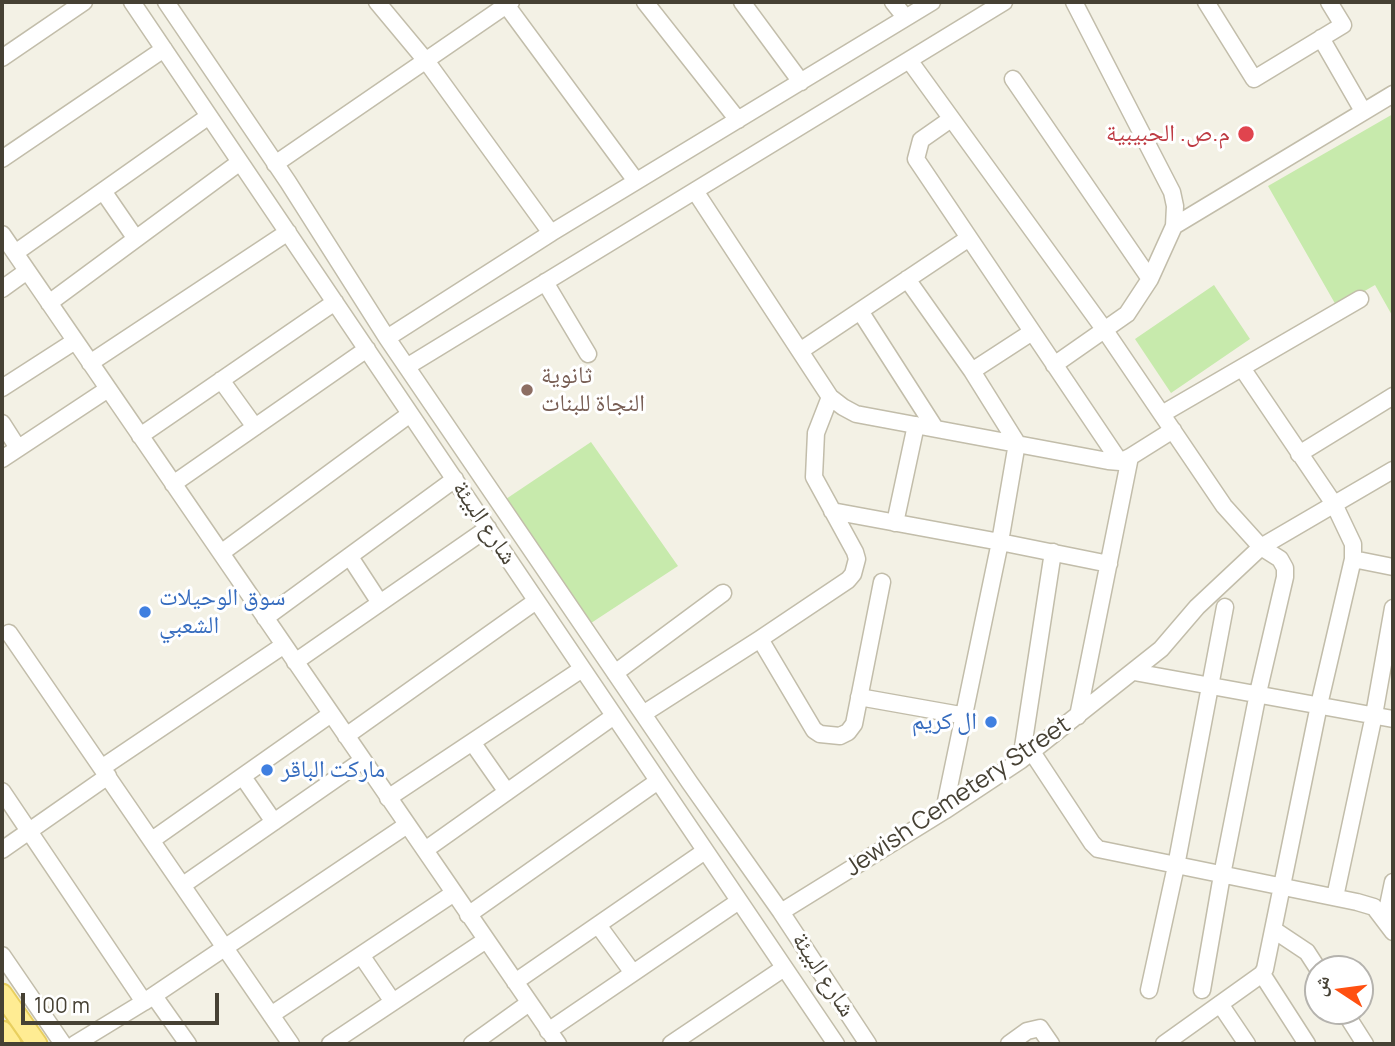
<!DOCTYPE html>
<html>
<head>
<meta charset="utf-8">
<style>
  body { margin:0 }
  #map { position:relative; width:1395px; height:1046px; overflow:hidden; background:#f3f1e5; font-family:Manrope,"Noto Naskh Arabic",sans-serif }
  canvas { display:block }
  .frame { position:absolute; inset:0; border:4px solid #464134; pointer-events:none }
  .north { position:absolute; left:1304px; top:955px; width:70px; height:70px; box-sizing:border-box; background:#fff; border:2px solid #b5b3ae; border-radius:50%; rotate:283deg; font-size:19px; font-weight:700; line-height:28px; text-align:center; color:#464134 }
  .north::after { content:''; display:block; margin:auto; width:24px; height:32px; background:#ff5011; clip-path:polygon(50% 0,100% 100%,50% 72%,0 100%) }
  .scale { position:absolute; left:21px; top:993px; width:198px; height:32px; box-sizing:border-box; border:4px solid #464134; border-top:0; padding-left:9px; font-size:21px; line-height:24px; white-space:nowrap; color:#464134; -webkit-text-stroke:5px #fff; paint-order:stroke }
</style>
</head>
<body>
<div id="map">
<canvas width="1395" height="1046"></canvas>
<div class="frame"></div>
<div class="north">ش</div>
<div class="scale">100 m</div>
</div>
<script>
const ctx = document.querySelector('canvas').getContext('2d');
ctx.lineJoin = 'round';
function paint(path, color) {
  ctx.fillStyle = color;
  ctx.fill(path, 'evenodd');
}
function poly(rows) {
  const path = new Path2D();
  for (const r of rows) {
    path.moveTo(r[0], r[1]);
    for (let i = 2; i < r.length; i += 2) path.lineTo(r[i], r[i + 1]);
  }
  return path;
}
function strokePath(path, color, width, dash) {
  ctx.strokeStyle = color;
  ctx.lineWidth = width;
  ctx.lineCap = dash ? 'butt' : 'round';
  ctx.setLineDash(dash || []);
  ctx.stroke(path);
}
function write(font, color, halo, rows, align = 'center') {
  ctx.font = font + ' Manrope,"Noto Naskh Arabic",sans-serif';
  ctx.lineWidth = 6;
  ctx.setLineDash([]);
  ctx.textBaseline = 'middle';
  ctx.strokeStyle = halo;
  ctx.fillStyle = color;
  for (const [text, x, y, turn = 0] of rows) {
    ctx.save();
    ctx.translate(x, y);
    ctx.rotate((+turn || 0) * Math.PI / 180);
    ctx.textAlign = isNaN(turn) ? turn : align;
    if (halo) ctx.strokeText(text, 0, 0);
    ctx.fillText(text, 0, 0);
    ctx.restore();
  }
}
paint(poly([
  [1393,114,1393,317,1375,285,1337,307,1268,186],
  [1214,285,1250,339,1171,393,1135,339],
  [591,442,678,566,585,627,500,503]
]), '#c7eaac');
const minor = poly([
  [132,2,836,1044],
  [166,2,288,182,387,338,690,783,781,912,868,1044],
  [377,2,427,62,551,233],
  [504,2,636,181],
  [645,2,738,120],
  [742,2,801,82],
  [893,2,905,17],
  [1206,2,1254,79,1343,25,1329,2],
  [1321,38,1363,111],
  [2,58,84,2],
  [909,60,1104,329,1224,506,1261,547,1280,559,1285,568,1285,577,1258,693,1222,875,1202,990],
  [1013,79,1150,279],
  [951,119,921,140,916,159,1120,462],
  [2,159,164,49],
  [275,164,511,2],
  [103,191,136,239],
  [695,191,830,397,843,407,856,414,1108,461,1120,462,1130,457,1173,430],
  [1174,226,1393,94],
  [2,234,558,1044],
  [15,253,209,116],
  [907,279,972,371,1017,443,1000,542,1109,564],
  [545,282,588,354],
  [2,289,27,271],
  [49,303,240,162],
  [860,311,935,428],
  [387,338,551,233,932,2],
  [800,351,969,238],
  [90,363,288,232],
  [1054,365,1127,314,1150,279,1174,226,1175,206,1172,192,1074,2],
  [408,366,1004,2],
  [972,371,1032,332],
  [221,380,255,427],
  [2,388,75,341],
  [1162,414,1360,299],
  [2,423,18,448],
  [140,436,335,302],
  [1299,454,1393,396],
  [2,459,108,389],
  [173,484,367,349],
  [832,511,1000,542,944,811],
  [895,523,916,425],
  [221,553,410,414],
  [350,557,380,603],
  [1353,559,1393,567],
  [265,618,455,479],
  [9,633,291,1044],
  [760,639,814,730,820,734,840,736,848,732,854,724,882,582],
  [295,662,488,528],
  [1134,672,1393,719],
  [615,673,723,593],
  [859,697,966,716],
  [643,714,760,639,848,580,853,574,857,559,855,552,814,477,816,433,830,397],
  [1078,716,1130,457],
  [346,736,536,601],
  [472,742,507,792],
  [1032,752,1092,843,1098,849,1357,902,1374,907,1393,932],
  [1021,760,1053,552],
  [103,767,284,645],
  [243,777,274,822],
  [2,791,144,1002],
  [388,798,582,669],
  [152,840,331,714],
  [2,850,108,776],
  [425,850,614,716],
  [183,885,363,760],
  [1335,897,1374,715,1393,608],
  [781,912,944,811,1021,760,1161,649,1197,607,1261,547,1393,470],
  [468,915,658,781],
  [1385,920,1393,882],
  [598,925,633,973],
  [1274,930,1307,952,1318,969],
  [2,955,63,1044],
  [361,955,393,1002],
  [1262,974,1307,1044],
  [515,982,705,851],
  [1149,990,1176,866,1225,607],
  [154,996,188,1044],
  [1220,1004,1247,1044],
  [1344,1011,1365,1044],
  [271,1015,454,893],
  [548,1031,739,901],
  [75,1044,144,1002,407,825],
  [330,1044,486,940],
  [472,1044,529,1003],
  [671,1044,784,968],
  [1009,1044,1027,1031,1040,1028,1051,1044],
  [1164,1044,1262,974,1265,969,1319,705,1353,559,1353,544,1334,504,1242,368]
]);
const major = poly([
  [2,994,37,1044],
  [2,1031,11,1044]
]);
strokePath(minor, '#c2bdaa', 19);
strokePath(major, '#e9cf5e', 23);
strokePath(minor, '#fff', 16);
strokePath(major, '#ffec93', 19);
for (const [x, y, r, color] of [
  [1246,134,9,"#e0444e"],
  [527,390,7,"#8d6e63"],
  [145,612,7,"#3f7fe0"],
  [991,722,7,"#3f7fe0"],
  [267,770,7,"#3f7fe0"]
]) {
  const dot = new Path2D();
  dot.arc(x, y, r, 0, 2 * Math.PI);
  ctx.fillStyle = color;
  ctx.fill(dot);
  strokePath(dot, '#fff', 2.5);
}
write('24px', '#be3a42', '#fff', [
  ["م.ص. الحبيبية",1230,134]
], 'right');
write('24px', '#785e54', '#fff', [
  ["ثانوية",541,376],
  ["النجاة للبنات",541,404]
], 'left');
write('24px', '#464134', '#fff', [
  ["شارع البيئة",484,523,56],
  ["Jewish Cemetery Street",958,797,-34],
  ["شارع البيئة",823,975,57]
]);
write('24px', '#366cbe', '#fff', [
  ["سوق الوحيلات",159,598],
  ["الشعبي",159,626],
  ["ال كريم",977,722,"right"],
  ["ماركت الباقر",281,770]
], 'left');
</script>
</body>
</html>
